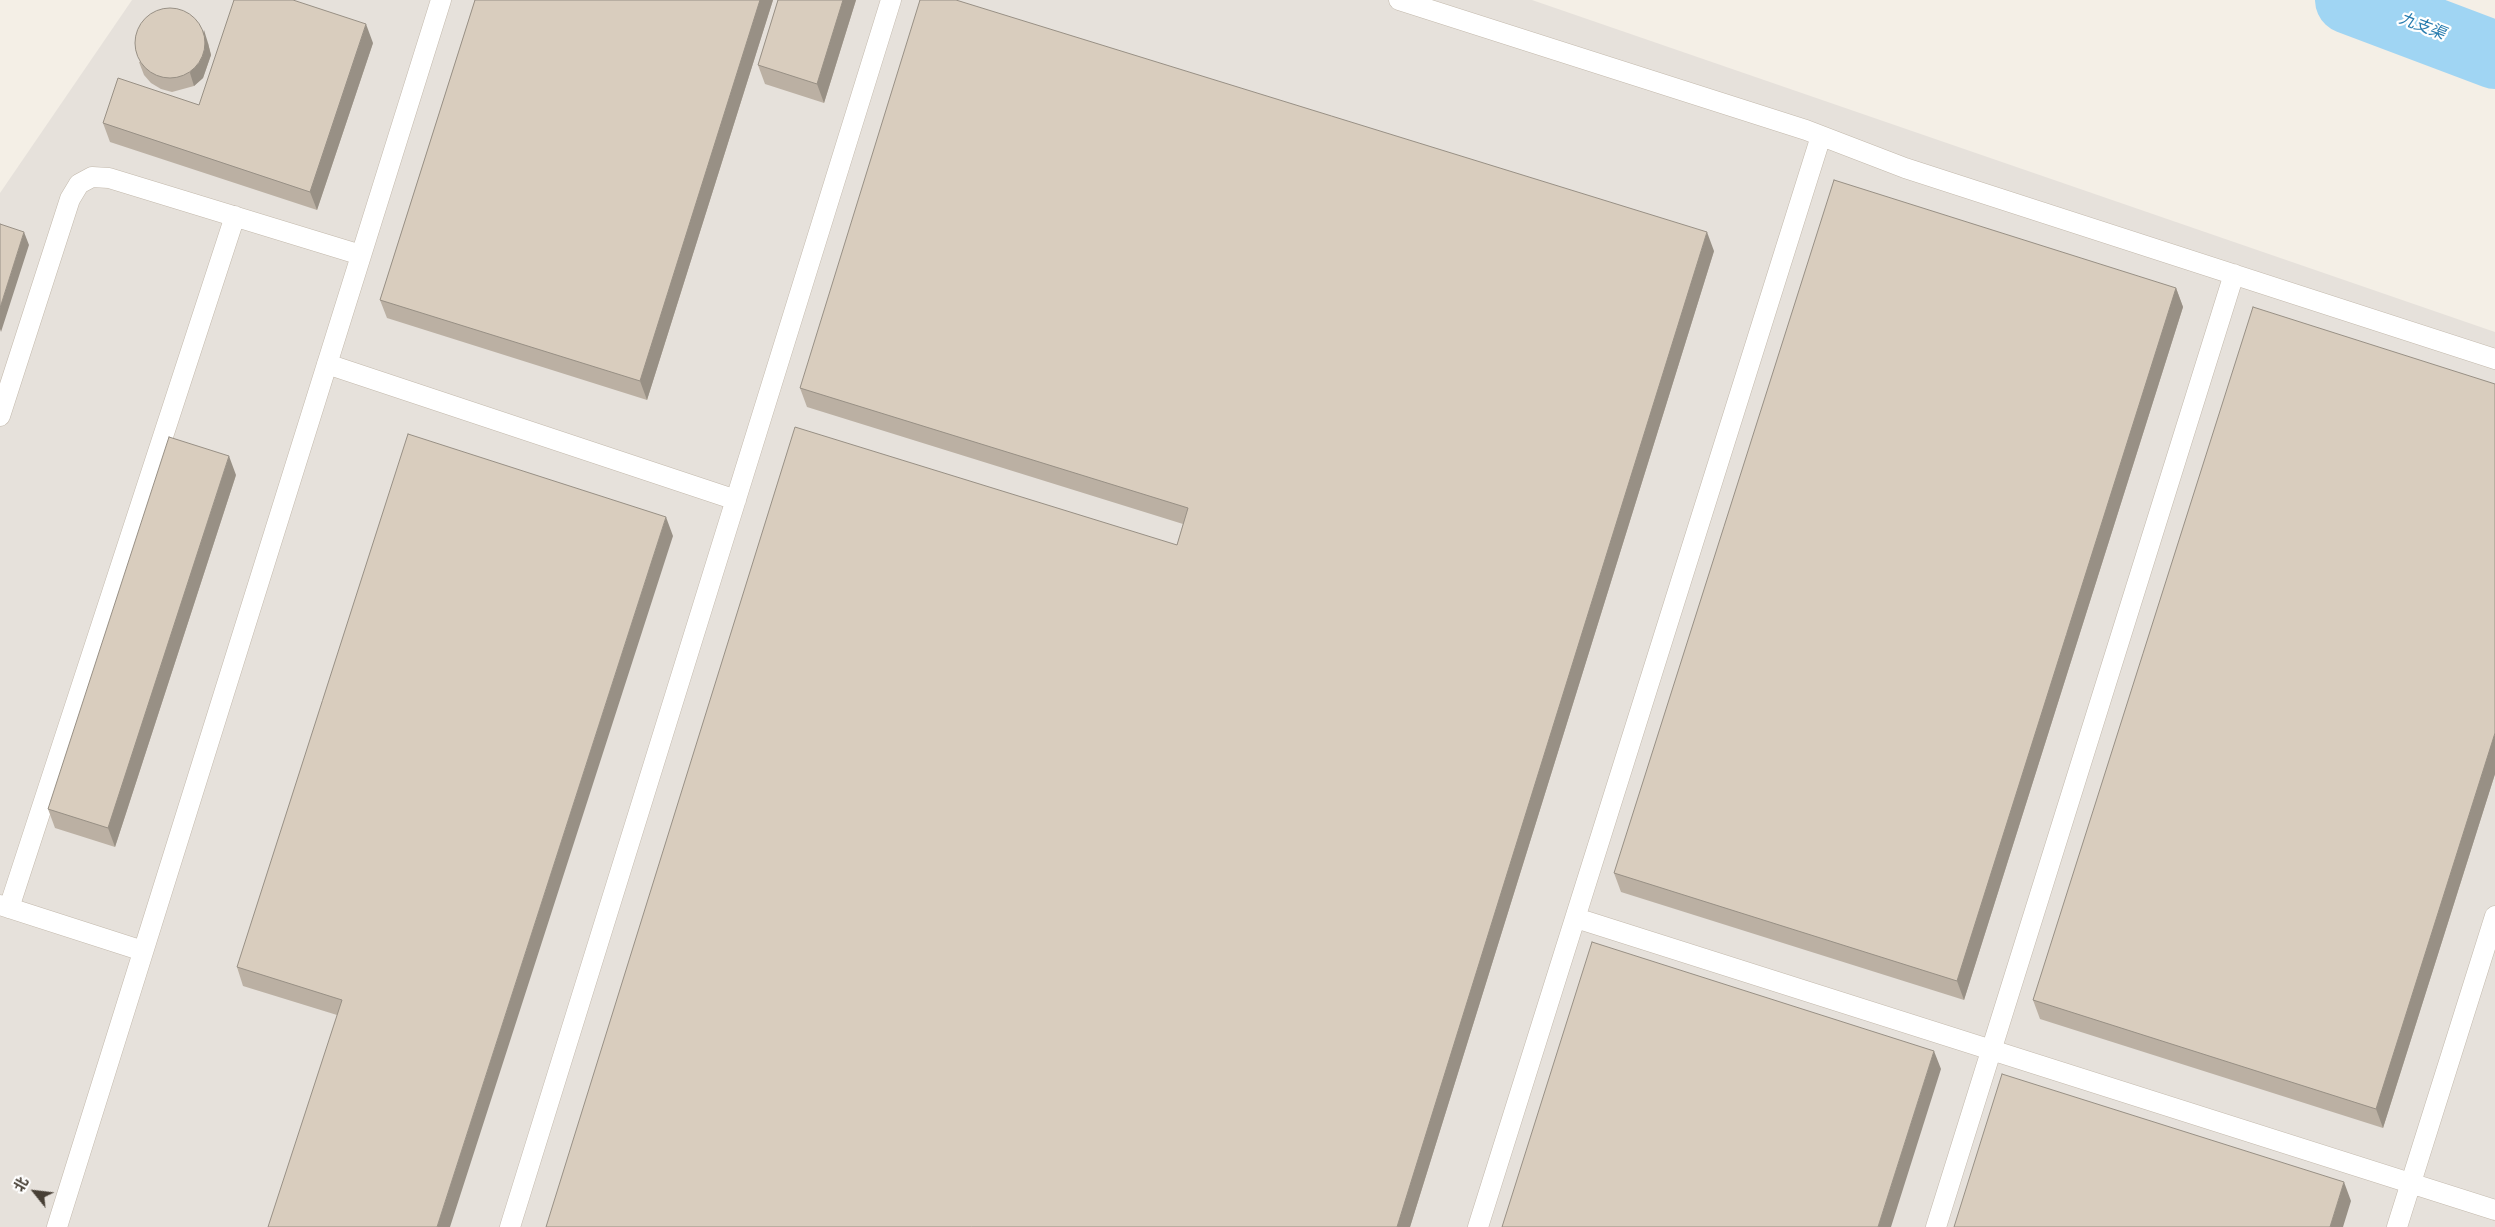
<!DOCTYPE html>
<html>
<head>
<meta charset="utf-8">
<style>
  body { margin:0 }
  #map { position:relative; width:2495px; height:1227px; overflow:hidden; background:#f4efe6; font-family:"Sofia Sans Condensed","Noto Sans SC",sans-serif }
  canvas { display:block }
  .north { position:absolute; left:10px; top:1167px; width:50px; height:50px; -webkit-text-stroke:4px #fff; paint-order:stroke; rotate:299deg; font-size:14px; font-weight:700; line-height:20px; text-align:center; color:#473f35 }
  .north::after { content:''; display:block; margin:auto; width:18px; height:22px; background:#473f35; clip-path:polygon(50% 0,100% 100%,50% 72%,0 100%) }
</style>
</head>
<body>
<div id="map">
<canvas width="2495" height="1227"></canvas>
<div class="north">北</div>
</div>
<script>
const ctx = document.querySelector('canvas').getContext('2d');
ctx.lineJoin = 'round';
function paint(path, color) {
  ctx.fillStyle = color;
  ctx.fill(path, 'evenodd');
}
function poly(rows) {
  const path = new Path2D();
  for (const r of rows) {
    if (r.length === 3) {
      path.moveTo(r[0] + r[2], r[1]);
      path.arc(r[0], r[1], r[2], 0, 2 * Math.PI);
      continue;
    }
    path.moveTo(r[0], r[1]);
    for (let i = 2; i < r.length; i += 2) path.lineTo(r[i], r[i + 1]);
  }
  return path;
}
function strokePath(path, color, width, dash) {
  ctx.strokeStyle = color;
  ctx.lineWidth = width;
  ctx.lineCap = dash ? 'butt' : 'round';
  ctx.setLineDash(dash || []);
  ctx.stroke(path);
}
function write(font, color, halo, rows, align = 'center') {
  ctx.font = font + ' "Sofia Sans Condensed","Noto Sans SC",sans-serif';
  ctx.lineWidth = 4.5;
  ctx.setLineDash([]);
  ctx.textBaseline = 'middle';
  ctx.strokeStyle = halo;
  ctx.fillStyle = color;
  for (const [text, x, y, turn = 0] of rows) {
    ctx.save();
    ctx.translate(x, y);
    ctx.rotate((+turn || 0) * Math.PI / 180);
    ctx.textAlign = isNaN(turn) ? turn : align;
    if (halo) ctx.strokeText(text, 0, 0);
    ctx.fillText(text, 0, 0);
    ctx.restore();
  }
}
paint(poly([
  [132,0,1532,0,2495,332,2495,1227,0,1227,0,193]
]), '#e6e1db');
strokePath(poly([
  [2349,0,2495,55]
]), '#a0d5f3', 68);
const service = poly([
  [1399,0,1806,130,1905,168,2495,359],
  [327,364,736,500],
  [0,416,70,199,79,184,92,177,109,178,361,255],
  [0,905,143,951],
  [9,908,235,216],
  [1576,918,2495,1210],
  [57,1227,441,0],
  [510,1227,891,0],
  [1478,1227,1821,136],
  [1936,1227,2234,274],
  [2397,1227,2495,916]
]);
strokePath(service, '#c3b9ac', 21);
strokePath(service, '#fff', 20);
paint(poly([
  [475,0,773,0,647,400,387,318,380,300],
  [778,0,856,0,824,103,765,84,758,65],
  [208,43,211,55,203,78,194,86,172,92,161,89,151,83,144,75,139,62],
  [373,43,317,210,110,142,103,123,199,105],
  [1714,251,1410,1227,546,1227,1177,545,1183,524,807,407,800,388],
  [2176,288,2183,307,1964,1000,1621,892,1614,873],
  [2495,384,2495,774,2383,1128,2040,1019,2033,1000],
  [236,475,115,847,55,828,48,809],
  [673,536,337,1015,243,986,237,967]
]), '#bbb0a3');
paint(poly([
  [760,0,773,0,647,400,640,381],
  [843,0,856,0,824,103,817,84],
  [366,24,373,43,317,210,310,192],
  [204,30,208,43,211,55,203,78,194,86,190,73],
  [24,232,29,245,1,332,0,329,0,308],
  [1707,232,1714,251,1410,1227,1397,1227],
  [2176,288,2183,307,1964,1000,1957,981],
  [229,456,236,475,115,847,108,828],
  [666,517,673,536,450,1227,437,1227],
  [2495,733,2495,774,2383,1128,2376,1109],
  [1934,1051,1941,1069,1891,1227,1878,1227],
  [2344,1182,2351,1201,2343,1227,2330,1227]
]), '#989085');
const building = poly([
  [234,0,293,0,366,24,310,192,103,123,118,78,199,105,234,0],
  [475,0,760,0,640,381,380,300,475,0],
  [778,0,843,0,817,84,758,65,778,0],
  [920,0,956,0,1707,232,1397,1227,546,1227,795,427,1177,545,1188,508,800,388,920,0],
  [170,43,35],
  [1834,180,2176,288,1957,981,1614,873,1834,180],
  [0,224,24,232,0,308,0,224],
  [2253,307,2495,384,2495,733,2376,1109,2033,1000,2253,307],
  [408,434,666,517,437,1227,268,1227,342,1000,237,967,408,434],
  [169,437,229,456,108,828,48,809,169,437],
  [1592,942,1934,1051,1878,1227,1502,1227,1592,942],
  [2002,1074,2344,1182,2330,1227,1954,1227,2002,1074]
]);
paint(building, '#d9cdbe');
strokePath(building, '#989085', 1);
write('italic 16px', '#297daf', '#fff', [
  ["九支渠",2422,27,21]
]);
</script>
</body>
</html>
